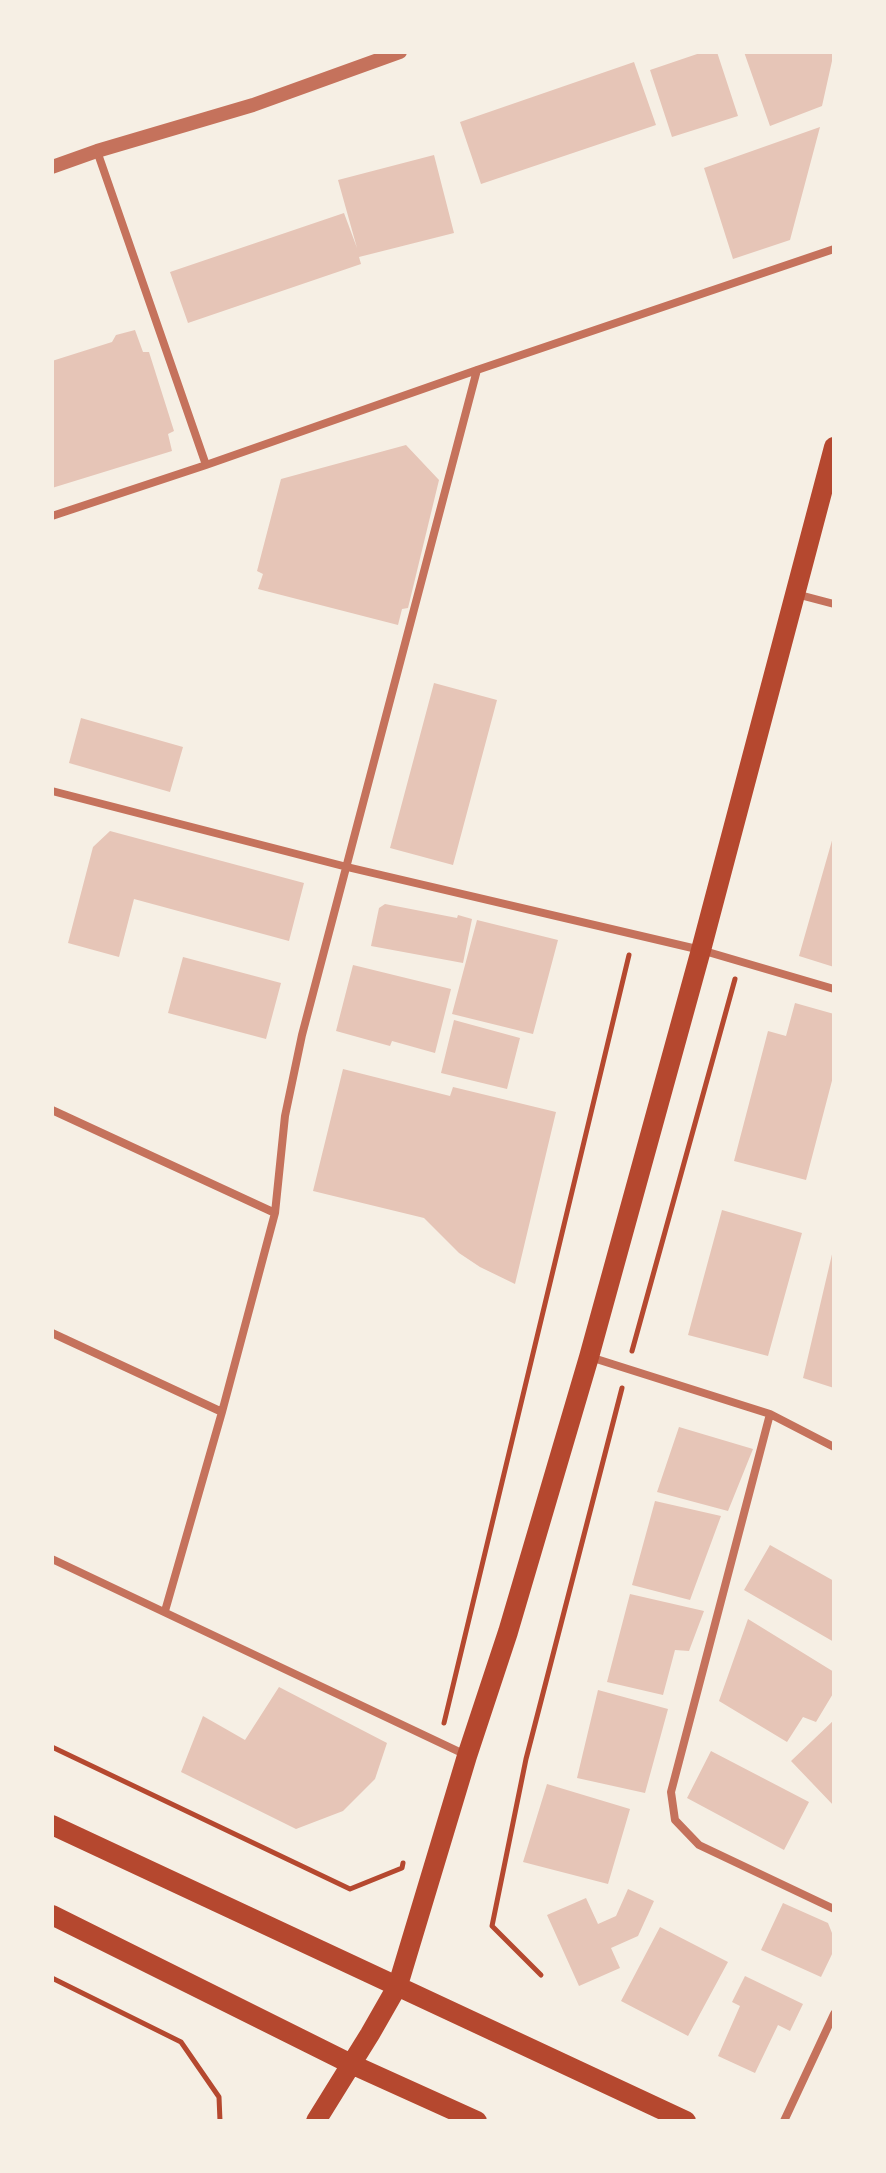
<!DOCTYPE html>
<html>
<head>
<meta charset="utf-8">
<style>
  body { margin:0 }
  #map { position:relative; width:886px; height:2173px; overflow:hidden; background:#f6efe4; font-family:"Fira Sans",sans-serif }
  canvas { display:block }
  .frame { position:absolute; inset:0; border:54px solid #f6efe4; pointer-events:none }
</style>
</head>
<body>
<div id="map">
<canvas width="886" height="2173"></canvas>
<div class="frame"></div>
</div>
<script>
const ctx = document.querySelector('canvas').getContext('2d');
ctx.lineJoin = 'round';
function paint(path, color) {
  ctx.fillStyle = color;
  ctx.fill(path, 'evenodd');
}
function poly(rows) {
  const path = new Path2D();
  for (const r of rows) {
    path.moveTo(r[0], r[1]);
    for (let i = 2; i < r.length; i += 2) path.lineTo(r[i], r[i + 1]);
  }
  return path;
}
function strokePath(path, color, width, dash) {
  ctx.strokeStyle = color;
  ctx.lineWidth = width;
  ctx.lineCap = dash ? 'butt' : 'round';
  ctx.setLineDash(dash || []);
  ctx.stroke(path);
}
paint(poly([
  [703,52,717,52,738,116,672,137,650,70],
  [744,52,834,52,822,106,770,126],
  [634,62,656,125,481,184,460,122],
  [820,127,790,240,733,259,704,168],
  [434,155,454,233,359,257,361,264,188,323,170,272,344,213,357,248,338,180],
  [135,330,143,352,149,352,174,431,168,434,172,451,52,488,52,361,112,342,116,335],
  [406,445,439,480,408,608,402,609,398,625,258,589,263,574,257,571,281,479],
  [434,683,497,700,453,865,390,848],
  [81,718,183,747,170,792,69,763],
  [110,831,304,883,289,941,134,899,119,957,68,943,93,847],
  [833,837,834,838,834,967,799,956],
  [385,904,457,918,458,915,472,919,463,963,371,946,379,908],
  [477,920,558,940,533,1034,452,1014],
  [183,957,281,983,266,1039,168,1013],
  [353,965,451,989,435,1053,392,1041,390,1046,336,1031],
  [795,1003,834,1014,834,1073,806,1180,734,1161,768,1031,786,1036],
  [454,1020,520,1038,507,1089,441,1073],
  [343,1069,450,1096,453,1087,556,1112,515,1284,480,1267,459,1253,424,1218,313,1191],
  [722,1210,802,1233,768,1356,688,1335],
  [833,1250,834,1250,834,1388,803,1378],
  [679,1427,753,1449,728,1511,657,1492],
  [655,1501,721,1516,690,1600,632,1585],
  [770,1545,834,1581,834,1642,744,1590],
  [630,1594,704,1611,689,1651,675,1650,663,1695,607,1682],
  [748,1619,834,1672,834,1692,816,1722,803,1717,787,1742,719,1701],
  [279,1687,387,1743,375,1779,343,1811,296,1829,181,1772,203,1716,245,1740],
  [598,1690,668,1709,645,1793,577,1778],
  [834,1720,834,1806,791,1761],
  [711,1751,809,1802,784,1850,687,1798],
  [547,1784,630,1809,608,1884,523,1862],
  [628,1889,654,1901,638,1936,611,1948,620,1968,579,1986,547,1915,586,1898,598,1924,616,1916],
  [783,1903,828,1923,834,1938,834,1950,821,1977,761,1950],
  [660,1927,728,1962,688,2036,621,2001],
  [745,1976,803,2004,790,2031,778,2025,755,2073,718,2056,740,2006,732,2002]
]), '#e6c5b7');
strokePath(poly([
  [632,1351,735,979],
  [444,1723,629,955],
  [52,1747,350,1889,402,1868,403,1863],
  [541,1975,492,1926,526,1759,622,1388],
  [52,1978,181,2042,219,2097,220,2121]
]), '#b5482f', 5);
strokePath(poly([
  [97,151,206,465],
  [52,516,206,465,477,370,834,249],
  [796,594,834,604],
  [52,791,347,867,701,950,834,989],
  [52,1110,275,1213],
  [52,1333,222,1412],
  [590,1357,770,1414,834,1447],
  [770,1414,671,1792,675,1820,699,1845,834,1909],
  [52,1559,466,1755],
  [165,1611,222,1412,275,1213,285,1116,302,1035,477,370],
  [784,2121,834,2014]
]), '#c5725c', 8);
strokePath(poly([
  [52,167,97,151,253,105,400,52]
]), '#c5725c', 14);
strokePath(poly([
  [52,1825,686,2121],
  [52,1915,351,2064,477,2121],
  [316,2121,370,2034,398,1985,467,1756,508,1632,589,1357,701,950,834,447]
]), '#b5482f', 20);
</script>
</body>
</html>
